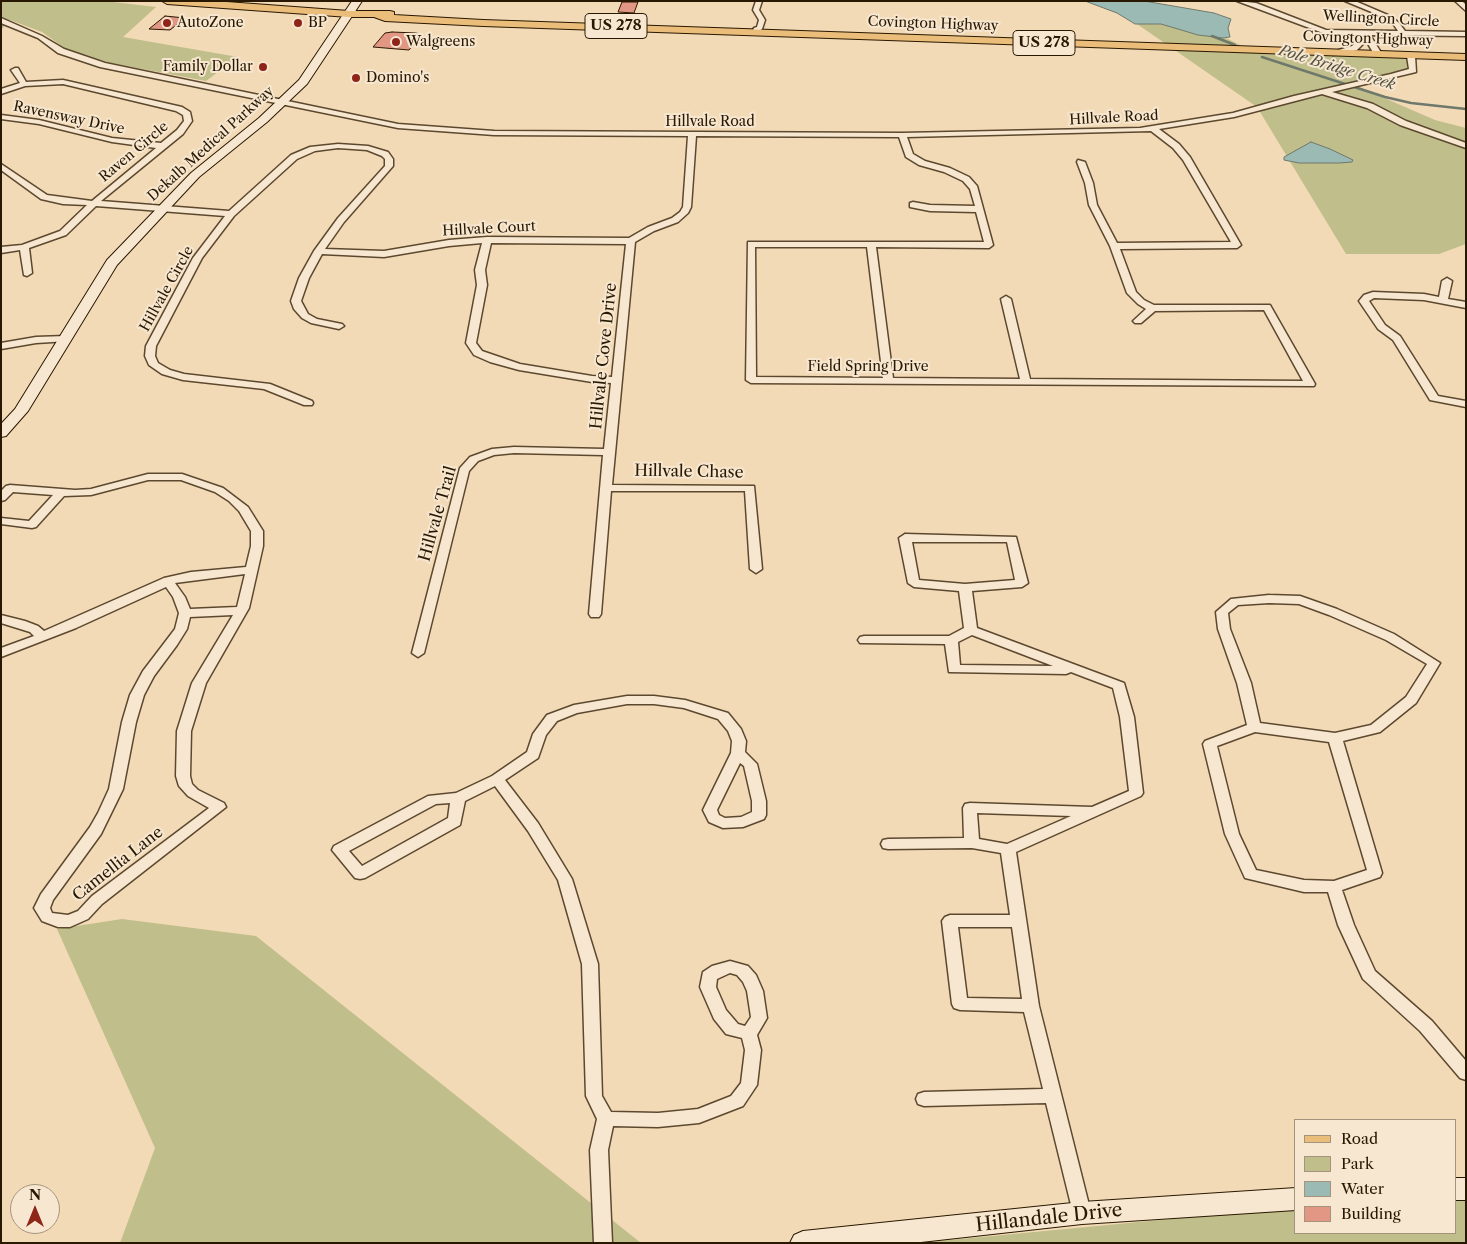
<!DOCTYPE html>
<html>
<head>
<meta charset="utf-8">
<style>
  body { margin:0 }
  #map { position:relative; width:1467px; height:1244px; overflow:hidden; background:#f3dab6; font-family:"Libre Caslon Text",serif }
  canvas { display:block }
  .frame { position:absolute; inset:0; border:2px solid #291801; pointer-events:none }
  .legend { position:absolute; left:1294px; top:1119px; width:162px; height:115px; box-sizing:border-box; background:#f7e7d0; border:1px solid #a5947d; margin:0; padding:6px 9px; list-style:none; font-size:15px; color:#291801 }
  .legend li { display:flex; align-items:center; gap:10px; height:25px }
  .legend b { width:25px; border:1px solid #a5947d }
  .north { position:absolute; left:10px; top:1184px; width:50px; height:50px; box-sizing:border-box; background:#f7e7d0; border:1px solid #a5947d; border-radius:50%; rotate:0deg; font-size:14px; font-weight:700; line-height:20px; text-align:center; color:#291801 }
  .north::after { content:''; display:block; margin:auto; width:18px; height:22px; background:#8f2418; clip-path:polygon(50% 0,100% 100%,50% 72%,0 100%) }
</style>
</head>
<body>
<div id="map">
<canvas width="1467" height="1244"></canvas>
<div class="frame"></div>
<ul class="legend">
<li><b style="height:6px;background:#eabd7b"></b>Road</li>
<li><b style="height:14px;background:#c0be8a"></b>Park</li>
<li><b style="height:14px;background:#9cbab4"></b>Water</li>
<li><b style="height:14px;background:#e19784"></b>Building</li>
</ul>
<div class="north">N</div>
</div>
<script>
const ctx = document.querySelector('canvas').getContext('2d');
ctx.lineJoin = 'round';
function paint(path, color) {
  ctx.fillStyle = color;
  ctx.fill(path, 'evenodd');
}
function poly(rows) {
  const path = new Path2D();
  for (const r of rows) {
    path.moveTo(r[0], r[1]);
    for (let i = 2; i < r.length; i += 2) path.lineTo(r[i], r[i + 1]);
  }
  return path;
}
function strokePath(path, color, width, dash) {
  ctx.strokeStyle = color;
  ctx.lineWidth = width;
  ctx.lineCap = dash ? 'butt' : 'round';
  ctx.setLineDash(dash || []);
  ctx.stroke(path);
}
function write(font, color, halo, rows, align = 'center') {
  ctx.font = font + ' "Libre Caslon Text",serif';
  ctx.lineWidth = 4;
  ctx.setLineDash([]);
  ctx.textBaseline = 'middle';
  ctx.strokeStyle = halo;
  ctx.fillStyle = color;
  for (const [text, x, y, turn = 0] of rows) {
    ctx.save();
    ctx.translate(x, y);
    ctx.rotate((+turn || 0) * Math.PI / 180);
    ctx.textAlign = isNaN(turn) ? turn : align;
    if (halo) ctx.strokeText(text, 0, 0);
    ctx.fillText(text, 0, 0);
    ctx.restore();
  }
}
paint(poly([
  [1,1,105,1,156,7,123,37,238,57,206,81,111,63,66,49,42,32,10,20,1,30],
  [1137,24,1167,24,1228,39,1250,50,1411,57,1413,70,1352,84,1435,120,1466,128,1466,244,1439,254,1346,254,1257,107],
  [122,919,256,936,641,1243,120,1243,155,1148,57,929],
  [1466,1190,1466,1243,919,1243,1296,1207,1296,1233,1456,1233,1456,1191]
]), '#c0be8a');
const water = poly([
  [1085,1,1144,1,1214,13,1231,19,1228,28,1230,37,1223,38,1198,35,1161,24,1135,24,1117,13,1085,1],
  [1311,142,1330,149,1353,160,1352,162,1339,163,1299,163,1284,160,1284,157,1311,142]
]);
paint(water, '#9cbab4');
strokePath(water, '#6e796c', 1);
strokePath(poly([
  [1212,36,1235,45],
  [1262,57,1385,97,1411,103,1466,109]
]), '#6e796c', 2.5);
const building = poly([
  [622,2,638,2,634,13,618,12,622,2],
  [165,16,185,18,170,30,149,29,165,16],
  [392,32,415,33,422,34,409,50,373,47,385,33,392,32]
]);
paint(building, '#e19784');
strokePath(building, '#291801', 1);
const street = poly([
  [756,1,762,1,759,10,765,20,762,29,755,34,752,32,754,28,757,27,759,20,753,10,756,1],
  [1237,1,1256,3,1326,30,1398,31,1394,25,1386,18,1345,1,1355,1,1390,16,1399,23,1405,31,1466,32,1466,36,1370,35,1382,54,1378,56,1375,56,1363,35,1323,33,1237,1],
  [1455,1,1462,1,1466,5,1466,11,1455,1],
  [1,18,42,36,64,49,105,63,398,124,494,131,902,133,1140,128,1233,113,1294,96,1391,74,1409,69,1407,56,1411,54,1415,56,1416,72,1332,92,1373,104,1406,121,1466,143,1466,148,1400,125,1367,108,1322,94,1234,117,1159,129,1179,144,1190,157,1241,245,1237,248,1120,249,1136,292,1144,300,1154,305,1270,305,1315,384,1314,386,751,383,746,380,748,242,984,242,976,212,930,211,910,207,910,203,913,202,930,205,975,206,970,189,963,181,944,172,919,165,906,157,899,137,696,136,691,207,688,213,678,222,654,231,635,242,612,485,754,486,762,569,756,573,750,569,745,491,611,491,601,614,599,617,591,617,589,614,603,455,514,453,494,455,478,461,469,471,424,653,418,657,412,653,460,468,470,457,492,449,514,447,604,449,611,383,592,382,519,370,490,362,474,355,466,343,477,285,475,270,482,243,449,246,384,257,322,254,309,278,301,301,308,314,317,319,342,324,344,326,339,329,311,323,302,318,294,309,291,301,299,278,314,251,338,218,385,166,385,159,382,156,367,150,338,148,315,151,297,159,234,216,202,258,156,346,155,356,158,363,170,370,184,374,270,384,312,401,313,403,312,405,304,405,264,389,183,380,162,374,149,365,145,356,146,346,193,258,225,216,96,206,66,235,29,248,32,273,27,276,24,275,20,250,1,253,1,247,22,245,60,231,87,205,63,204,41,199,1,170,1,164,47,195,92,201,156,148,112,142,39,124,1,119,1,115,39,120,112,138,161,143,177,130,184,121,183,115,176,111,63,84,25,86,1,94,1,89,20,83,11,70,15,68,18,68,26,82,63,80,182,107,190,112,192,121,183,134,101,201,229,211,291,155,310,147,338,144,368,146,388,152,393,159,393,166,344,222,325,249,384,251,449,240,487,237,629,238,648,227,672,218,680,212,683,207,688,136,494,135,398,128,100,67,58,53,38,38,1,23,1,18],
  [1151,131,1173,148,1183,160,1231,242,1117,243,1097,205,1093,183,1085,162,1078,160,1077,162,1085,183,1089,205,1110,246,1127,293,1138,304,1146,309,1133,321,1135,323,1141,323,1155,311,1264,310,1303,381,1030,379,1011,299,1006,296,1001,299,1020,379,893,378,876,247,989,248,993,245,977,186,969,177,950,168,925,161,913,154,907,137,1151,131],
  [491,243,626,244,612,377,592,376,520,364,482,351,476,343,487,285,485,270,491,243],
  [755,247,867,247,883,378,756,377,755,247],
  [1358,40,1365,42,1357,50,1333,55,1329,53,1352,46,1358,40],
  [1447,278,1452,281,1448,299,1466,302,1466,308,1424,300,1374,298,1369,301,1385,325,1400,336,1438,396,1466,401,1466,407,1430,400,1393,340,1378,329,1359,301,1364,295,1373,292,1424,294,1439,297,1442,281,1447,278],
  [66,336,69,337,69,341,36,343,1,349,1,343,36,337,66,336],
  [148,474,182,474,223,488,248,507,263,531,263,546,249,608,206,683,191,731,190,776,192,784,198,790,224,803,226,807,102,904,88,919,70,927,58,927,42,921,34,908,41,894,90,827,98,813,109,789,122,722,130,695,143,671,175,629,179,613,173,597,166,587,76,628,1,657,1,648,34,636,30,632,1,623,1,615,25,621,38,626,44,631,164,578,191,572,246,567,251,546,251,531,239,511,229,501,215,492,181,480,148,480,91,495,64,496,36,527,32,528,1,524,1,518,29,521,53,495,13,492,5,500,1,501,1,491,6,486,10,485,75,490,91,489,148,474],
  [245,574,237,607,190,609,185,597,175,583,245,574],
  [233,615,192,683,177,731,176,776,179,786,188,796,209,808,92,896,78,911,68,915,52,913,50,908,53,900,101,834,123,789,136,722,144,695,154,676,177,645,187,629,190,617,233,615],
  [905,534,1016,537,1028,583,1022,587,972,591,977,628,1124,683,1134,717,1143,793,1141,796,1016,852,1039,1006,1091,1213,1088,1219,1082,1221,1076,1219,1073,1213,1046,1103,924,1106,918,1104,916,1099,918,1094,924,1092,1043,1089,1024,1012,960,1010,954,1008,952,1004,942,921,945,917,950,915,1010,915,1001,853,972,848,888,849,883,848,881,844,883,840,888,839,964,838,963,808,965,804,970,803,1092,807,1129,791,1120,717,1113,688,1071,672,1066,674,949,672,945,644,860,643,858,640,860,637,864,636,949,636,964,628,959,591,914,587,908,583,899,538,905,534],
  [912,542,1007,542,1015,580,965,584,919,580,912,542],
  [972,635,1053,666,960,665,958,642,972,635],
  [977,813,1071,816,1007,844,979,839,977,813],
  [958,927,1012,927,1022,999,967,998,958,927],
  [1269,595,1300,596,1337,609,1394,634,1440,663,1416,703,1380,732,1343,741,1382,873,1380,877,1342,890,1354,925,1375,971,1432,1021,1466,1061,1466,1080,1460,1078,1420,1031,1363,979,1338,925,1328,892,1304,892,1245,878,1225,834,1203,744,1205,741,1247,725,1237,683,1218,629,1216,612,1231,599,1269,595],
  [1269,603,1299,604,1329,615,1386,640,1427,664,1406,697,1371,725,1335,733,1260,723,1251,683,1230,629,1228,613,1238,605,1269,603],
  [1255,732,1329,742,1367,870,1334,881,1304,880,1256,870,1239,834,1217,746,1255,732],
  [627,696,654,696,685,700,728,713,741,729,746,741,745,752,757,764,766,801,766,815,764,819,743,827,723,828,709,822,703,810,731,753,732,741,728,731,718,719,684,708,654,704,627,704,577,713,557,721,546,735,538,758,505,780,538,823,572,879,598,964,602,1096,611,1112,658,1113,698,1109,731,1096,741,1083,745,1050,742,1038,726,1034,714,1019,700,987,703,972,712,966,730,961,748,966,756,975,763,991,767,1018,757,1035,761,1050,757,1085,743,1106,699,1123,658,1127,613,1126,608,1150,612,1243,594,1243,590,1150,597,1119,586,1096,582,964,558,880,528,831,495,786,465,801,460,825,365,878,360,879,355,878,332,850,334,846,428,796,456,793,492,776,527,752,533,734,547,715,574,705,627,696],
  [740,763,744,766,752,801,752,812,741,817,725,818,719,815,717,810,740,763],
  [450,803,448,818,362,866,349,851,436,804,450,803],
  [730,973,737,975,743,982,747,991,751,1017,745,1026,738,1024,726,1010,716,987,717,979,730,973]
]);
const secondary = poly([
  [352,1,362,1,307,84,267,122,199,177,117,265,28,411,6,436,1,437,1,424,15,409,107,260,191,173,259,118,299,80,352,1],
  [1456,1178,1466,1178,1466,1200,1456,1200,1456,1178],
  [1296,1188,1296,1210,1082,1224,912,1243,790,1243,794,1235,803,1231,1082,1202,1296,1188]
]);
const primary = poly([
  [162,1,213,1,349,11,390,11,394,12,394,15,483,20,1466,54,1466,60,483,26,385,21,374,17,349,17,167,4,162,1]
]);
strokePath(street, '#5c482e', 3);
strokePath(secondary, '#291801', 2);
strokePath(primary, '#291801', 2);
paint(street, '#f7e7d0');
paint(secondary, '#f7e7d0');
paint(primary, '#eabd7b');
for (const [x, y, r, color] of [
  [167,23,5,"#8f2418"],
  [298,23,5,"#8f2418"],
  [396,42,5,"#8f2418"],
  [263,67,5,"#8f2418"],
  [356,78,5,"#8f2418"]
]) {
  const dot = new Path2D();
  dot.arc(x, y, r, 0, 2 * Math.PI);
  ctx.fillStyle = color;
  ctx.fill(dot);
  strokePath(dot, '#f7e7d0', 2);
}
write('14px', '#291801', '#f7e7d0', [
  ["Wellington Circle",1381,19,3],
  ["Covington Highway",933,24,2],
  ["Covington Highway",1368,39,2],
  ["Ravensway Drive",69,118,12],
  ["Hillvale Road",1114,118,-3],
  ["Hillvale Road",710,122],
  ["Dekalb Medical Parkway",211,144,-42],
  ["Raven Circle",134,152,-40],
  ["Hillvale Court",489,229,-3],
  ["Hillvale Circle",167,289,-61],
  ["Field Spring Drive",868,367]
]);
write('14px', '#291801', '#f7e7d0', [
  ["AutoZone",177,23],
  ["BP",308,23],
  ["Walgreens",406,42],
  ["Family Dollar",253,67,"right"],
  ["Domino's",366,78]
], 'left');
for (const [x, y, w] of [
  [616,26,62],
  [1044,43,62]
]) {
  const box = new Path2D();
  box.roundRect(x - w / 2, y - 12.5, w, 25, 4);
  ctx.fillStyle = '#f7e7d0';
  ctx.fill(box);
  strokePath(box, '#291801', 1);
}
write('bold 15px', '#291801', null, [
  ["US 278",616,26],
  ["US 278",1044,43]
]);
write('italic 15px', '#515140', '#f7e7d0', [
  ["Pole Bridge Creek",1337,68,17]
]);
write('16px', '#291801', '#f7e7d0', [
  ["Hillvale Cove Drive",604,356,-84],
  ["Hillvale Chase",689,472,1],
  ["Hillvale Trail",438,514,-74],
  ["Camellia Lane",118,864,-38]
]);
write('19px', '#291801', '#f7e7d0', [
  ["Hillandale Drive",1049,1218,-6]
]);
</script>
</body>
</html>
